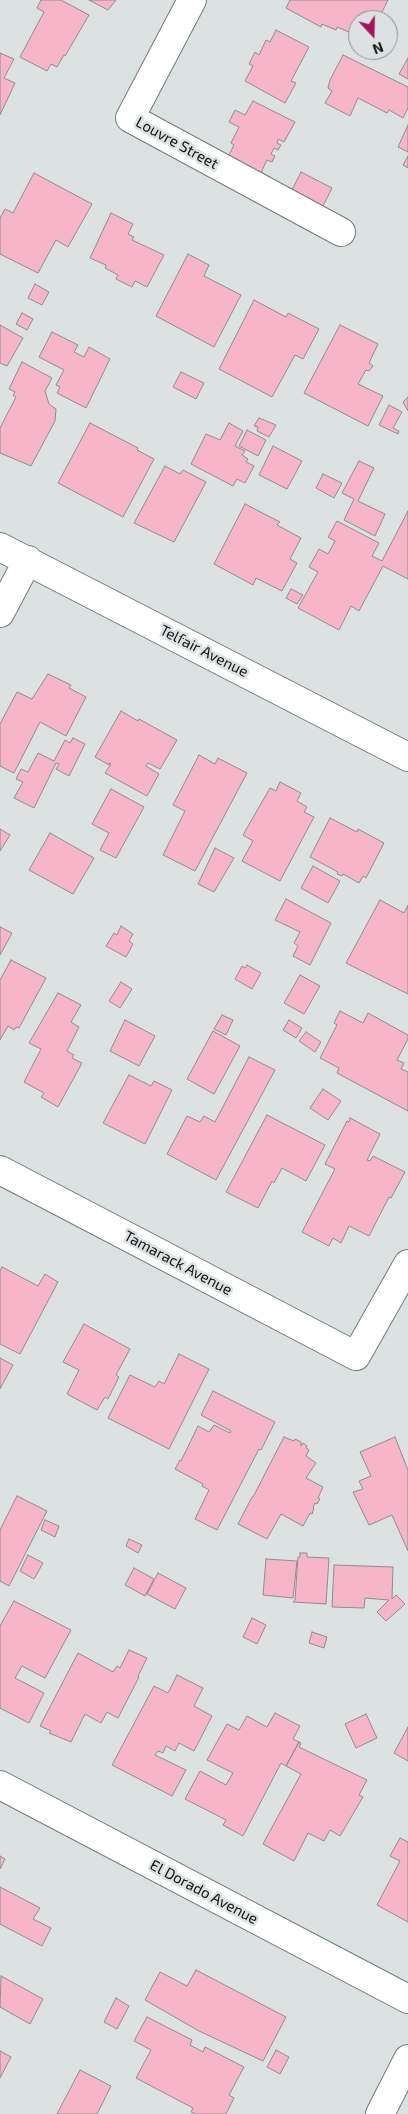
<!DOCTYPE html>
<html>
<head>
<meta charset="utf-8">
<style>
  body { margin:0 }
  #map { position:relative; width:408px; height:2114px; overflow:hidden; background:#dce1e2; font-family:"Exo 2",sans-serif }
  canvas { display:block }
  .north { position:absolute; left:348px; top:10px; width:50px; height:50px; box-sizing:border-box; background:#dce1e2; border:1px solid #8c8f90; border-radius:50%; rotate:159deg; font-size:14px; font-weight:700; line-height:20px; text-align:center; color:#131415 }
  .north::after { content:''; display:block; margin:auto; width:18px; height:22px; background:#a3155a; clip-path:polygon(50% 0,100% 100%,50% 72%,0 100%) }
</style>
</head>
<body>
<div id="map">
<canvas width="408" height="2114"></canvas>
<div class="north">N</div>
</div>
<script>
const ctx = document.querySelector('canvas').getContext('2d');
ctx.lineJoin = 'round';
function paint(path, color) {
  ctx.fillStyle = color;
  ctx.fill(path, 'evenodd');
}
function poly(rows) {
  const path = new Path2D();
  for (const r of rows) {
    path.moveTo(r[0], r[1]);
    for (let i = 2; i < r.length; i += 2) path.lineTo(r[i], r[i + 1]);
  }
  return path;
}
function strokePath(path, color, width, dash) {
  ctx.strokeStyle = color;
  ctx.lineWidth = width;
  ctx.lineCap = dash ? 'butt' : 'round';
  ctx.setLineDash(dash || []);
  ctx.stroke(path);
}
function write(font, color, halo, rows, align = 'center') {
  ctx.font = font + ' "Exo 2",sans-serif';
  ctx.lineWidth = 5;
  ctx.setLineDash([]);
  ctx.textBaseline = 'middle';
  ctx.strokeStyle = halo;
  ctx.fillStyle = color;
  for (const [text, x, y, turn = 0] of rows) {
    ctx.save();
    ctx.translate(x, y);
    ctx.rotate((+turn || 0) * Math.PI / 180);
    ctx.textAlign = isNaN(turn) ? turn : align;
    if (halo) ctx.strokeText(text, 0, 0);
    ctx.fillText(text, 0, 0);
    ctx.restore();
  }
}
const building = poly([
  [41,0,61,0,89,15,65,56,64,55,57,67,51,64,47,71,20,57,44,12,37,8,41,0],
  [89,0,116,0,108,10,89,0],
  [290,0,388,0,378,20,358,20,358,36,337,27,336,30,322,24,321,27,286,8,290,0],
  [276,30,309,47,291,81,296,83,285,103,245,81,253,66,249,64,255,52,259,55,266,40,270,42,276,30],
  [0,53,14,59,4,78,15,83,0,115,0,53],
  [343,55,408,87,408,108,403,118,389,110,387,113,358,98,350,116,325,103,332,91,328,88,330,80,343,55],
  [408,58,408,79,399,74,408,58],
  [253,101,295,122,284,142,278,139,277,143,281,145,278,150,274,148,271,154,275,156,272,162,267,160,257,181,228,157,234,145,231,143,239,127,229,122,235,110,245,115,253,101],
  [408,125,408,152,398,147,408,125],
  [408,156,408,168,403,165,408,156],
  [301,172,332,188,319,214,288,198,301,172],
  [34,173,92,204,68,247,56,240,38,273,0,254,0,218,5,209,13,213,34,173],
  [111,213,133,224,128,234,134,237,132,240,164,255,147,287,135,281,132,287,116,279,118,275,105,268,106,265,90,258,111,213],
  [188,254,209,265,204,276,241,295,214,347,156,316,188,254],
  [35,284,49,292,42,305,28,298,35,284],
  [254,300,286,317,288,313,319,329,303,359,295,355,272,397,219,369,254,300],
  [22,313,33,319,27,330,16,324,22,313],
  [0,325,23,338,7,366,0,363,0,325],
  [340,325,378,344,369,363,373,366,369,371,366,370,358,384,383,396,368,426,304,393,340,325],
  [52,332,78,345,74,352,84,357,89,347,110,359,86,408,57,393,60,387,56,385,64,370,39,357,52,332],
  [22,362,52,378,45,391,49,404,56,409,55,421,31,466,0,453,0,428,16,397,13,395,15,392,9,389,22,362],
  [181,372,204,383,196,399,173,387,181,372],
  [408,397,408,411,403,402,408,397],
  [389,405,402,412,393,428,399,431,398,434,379,425,389,405],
  [259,418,276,425,269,437,257,431,258,427,254,426,259,418],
  [90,423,138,448,137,450,154,459,123,517,58,483,90,423],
  [229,423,243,431,235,446,245,451,242,455,248,459,246,462,254,466,245,483,237,479,233,486,191,464,206,434,220,440,229,423],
  [247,430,266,440,258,456,239,446,247,430],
  [273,446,302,461,287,489,259,475,273,446],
  [359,461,374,468,358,501,385,514,375,536,344,520,354,499,342,493,359,461],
  [165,466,180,474,183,470,206,482,174,542,134,523,165,466],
  [323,474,342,483,334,498,316,488,323,474],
  [245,504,280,522,277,525,301,538,290,559,297,563,282,591,256,578,253,585,214,564,245,504],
  [408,511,408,579,383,566,359,611,351,606,339,630,298,608,318,572,309,567,319,549,328,554,335,541,328,537,337,521,379,543,372,556,382,561,408,511],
  [291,589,303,595,297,604,286,598,291,589],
  [48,674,71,685,69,688,86,697,66,736,40,722,14,773,0,766,0,724,17,692,32,699,48,674],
  [121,711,138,721,139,719,177,740,160,769,148,763,146,766,159,774,147,796,105,773,111,764,109,763,109,765,95,757,121,711],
  [73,738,85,744,69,776,56,769,59,764,56,763,34,808,14,798,23,782,16,779,21,769,28,772,38,753,54,761,65,740,70,743,73,738],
  [199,755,215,764,218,758,247,773,195,871,163,855,185,811,173,805,199,755],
  [280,782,301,793,297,801,307,807,304,812,314,817,280,881,242,861,253,841,243,835,270,788,276,791,280,782],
  [111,789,144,807,116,858,100,850,109,833,92,824,111,789],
  [330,818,357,832,358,829,384,843,366,878,363,876,359,883,343,874,342,876,337,874,338,872,310,857,330,818],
  [0,829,10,835,0,851,0,829],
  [50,833,94,858,73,894,29,870,50,833],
  [215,848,234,858,214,892,198,884,215,848],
  [313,866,340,881,328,903,301,888,313,866],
  [286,899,331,923,310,965,293,956,298,946,294,943,300,932,275,920,286,899],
  [380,900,404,913,408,905,408,994,346,963,380,900],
  [121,926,133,934,129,941,133,944,126,957,106,946,114,933,117,935,121,926],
  [0,927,12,933,0,955,0,927],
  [11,960,46,978,19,1028,16,1027,14,1030,8,1026,0,1040,0,980,11,960],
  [247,965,261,973,252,989,235,979,242,966,245,968,247,965],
  [300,975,320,986,304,1014,284,1003,300,975],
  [121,982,132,989,120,1008,109,1001,121,982],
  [58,993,81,1005,71,1022,79,1027,67,1051,74,1055,72,1058,82,1063,58,1107,41,1097,44,1093,24,1082,41,1049,29,1043,58,993],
  [340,1011,363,1023,368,1013,408,1035,408,1039,397,1060,404,1063,401,1069,408,1072,408,1111,337,1073,339,1068,320,1058,337,1025,334,1023,340,1011],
  [222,1015,233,1020,226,1035,214,1029,222,1015],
  [125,1020,155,1036,139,1066,110,1051,125,1020],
  [289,1020,302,1028,296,1038,283,1030,289,1020],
  [213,1031,240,1046,214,1094,187,1079,213,1031],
  [306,1032,321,1042,315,1052,299,1041,306,1032],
  [249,1057,275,1070,216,1180,167,1154,187,1116,200,1122,204,1116,215,1122,249,1057],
  [129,1075,151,1086,154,1081,172,1090,145,1144,103,1123,129,1075],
  [323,1089,341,1101,328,1120,310,1108,323,1089],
  [267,1115,325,1145,306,1181,282,1168,274,1183,272,1181,258,1208,226,1192,267,1115],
  [350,1118,380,1134,367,1160,370,1161,373,1156,405,1172,391,1198,389,1197,369,1236,349,1226,341,1243,333,1238,329,1246,302,1232,335,1169,325,1164,347,1121,349,1122,350,1118],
  [2,1267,38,1286,45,1274,58,1282,20,1354,0,1344,0,1271,2,1267],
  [84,1324,130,1349,116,1375,119,1377,108,1399,105,1397,97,1410,67,1394,79,1370,63,1362,84,1324],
  [179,1354,209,1369,169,1449,108,1418,130,1375,155,1387,159,1381,164,1384,179,1354],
  [0,1358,13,1365,0,1389,0,1358],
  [213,1391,275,1422,261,1450,259,1449,217,1530,195,1519,209,1490,202,1486,203,1484,175,1469,180,1460,181,1461,198,1426,209,1432,214,1425,230,1433,231,1431,201,1415,213,1391],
  [284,1437,294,1441,295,1439,301,1442,301,1446,303,1443,307,1446,306,1448,309,1450,306,1456,316,1463,306,1478,323,1487,318,1498,320,1499,317,1504,315,1503,313,1507,314,1508,312,1514,310,1513,303,1526,281,1514,267,1539,238,1524,252,1497,253,1497,284,1437],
  [395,1437,408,1470,408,1551,392,1515,369,1525,353,1492,363,1489,359,1481,371,1476,360,1452,395,1437],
  [17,1496,47,1511,9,1586,0,1581,0,1530,17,1496],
  [45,1520,59,1526,55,1537,41,1530,45,1520],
  [129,1539,142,1545,138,1553,126,1546,129,1539],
  [300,1553,307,1553,307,1557,329,1558,326,1604,293,1602,295,1600,298,1557,300,1557,300,1553],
  [28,1555,43,1563,34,1579,20,1571,28,1555],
  [266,1559,297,1561,293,1598,263,1595,266,1559],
  [334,1565,393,1567,392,1599,396,1595,405,1604,386,1621,377,1612,389,1600,365,1598,364,1608,332,1607,334,1565],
  [134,1568,154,1579,145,1596,125,1585,134,1568],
  [158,1573,186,1588,175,1609,147,1594,158,1573],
  [14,1601,71,1630,45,1678,22,1666,15,1678,44,1693,29,1723,0,1708,0,1626,14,1601],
  [252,1618,266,1625,257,1644,243,1637,252,1618],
  [312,1632,327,1637,324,1648,309,1643,312,1632],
  [129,1650,147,1658,138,1676,139,1677,118,1718,107,1712,101,1723,85,1714,71,1742,49,1733,51,1731,40,1726,78,1653,113,1672,117,1666,120,1668,129,1650],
  [177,1675,203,1688,194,1706,212,1716,194,1751,179,1743,175,1751,166,1746,163,1753,158,1751,155,1755,186,1770,172,1796,112,1765,154,1686,168,1693,177,1675],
  [275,1713,300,1726,293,1739,299,1742,286,1766,281,1763,243,1836,223,1825,226,1820,185,1799,200,1771,226,1785,233,1773,207,1760,227,1724,239,1730,247,1716,267,1727,275,1713],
  [366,1714,377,1738,356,1748,345,1724,366,1714],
  [408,1727,408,1761,394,1753,408,1727],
  [299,1742,301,1743,299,1747,367,1780,359,1795,363,1797,340,1836,330,1830,324,1841,308,1833,294,1861,263,1844,301,1774,286,1766,299,1742],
  [400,1838,408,1842,408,1922,377,1905,400,1861,390,1856,400,1838],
  [0,1856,5,1859,0,1869,0,1856],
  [0,1887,40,1908,33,1919,51,1928,42,1946,0,1924,0,1887],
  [196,1970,286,2017,263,2061,199,2031,145,2000,160,1972,187,1986,196,1970],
  [1,1976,43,1999,30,2024,0,2007,1,1976],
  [116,1998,129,2006,117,2029,104,2022,116,1998],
  [147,2017,192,2040,190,2045,203,2052,205,2047,244,2067,229,2095,234,2098,226,2114,196,2114,191,2112,193,2108,136,2078,151,2050,134,2041,147,2017],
  [276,2050,289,2057,280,2074,267,2067,276,2050],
  [0,2051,11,2057,0,2078,0,2051],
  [80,2070,111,2086,97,2114,57,2114,80,2070]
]);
paint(building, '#f6b5c9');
strokePath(building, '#908c8d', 1);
const street = poly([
  [192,0,130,118,341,232],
  [0,547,408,757],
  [0,613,28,560],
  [0,1170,356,1356,408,1264],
  [0,1785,408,1999],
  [380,2114,408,2059]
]);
strokePath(street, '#767a7a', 30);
strokePath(street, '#fff', 28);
write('15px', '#131415', '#dce1e2', [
  ["Louvre Street",177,143,29],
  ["Telfair Avenue",204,651,27],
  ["Tamarack Avenue",178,1263,28],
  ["El Dorado Avenue",204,1892,28]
]);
</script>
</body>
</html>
